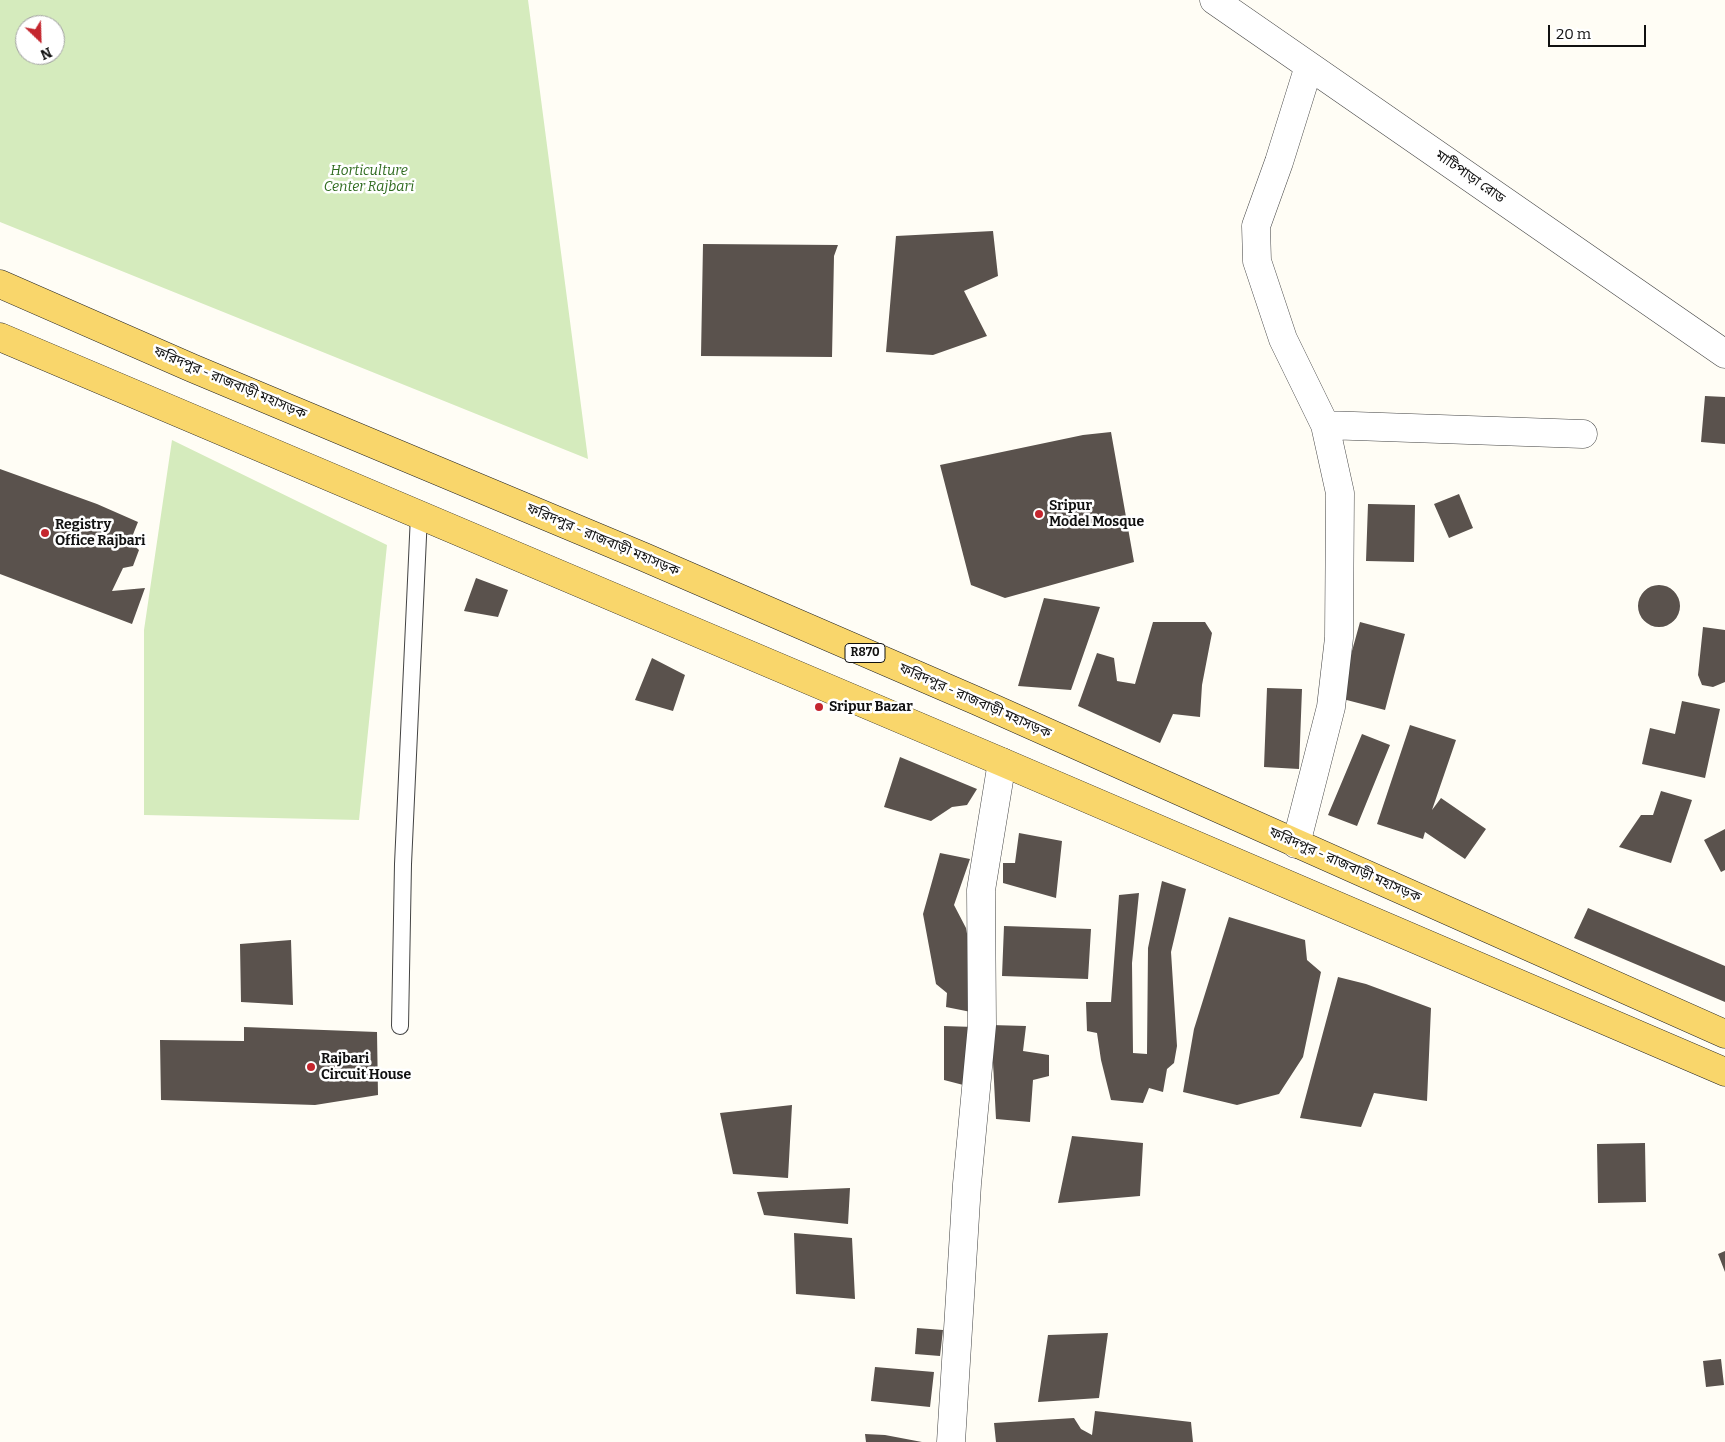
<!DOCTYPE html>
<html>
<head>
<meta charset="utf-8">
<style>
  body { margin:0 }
  #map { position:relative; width:1725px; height:1442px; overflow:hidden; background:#fffdf5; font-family:Bitter,serif }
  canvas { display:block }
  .north { position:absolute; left:15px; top:15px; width:50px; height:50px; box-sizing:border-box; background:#fff; border:1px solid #a0a0a0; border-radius:50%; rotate:156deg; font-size:14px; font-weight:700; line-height:20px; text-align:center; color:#111 }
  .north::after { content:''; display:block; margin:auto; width:18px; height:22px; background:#c4262e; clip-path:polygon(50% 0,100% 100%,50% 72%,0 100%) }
  .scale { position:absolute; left:1548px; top:25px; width:98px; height:22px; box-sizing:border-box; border:2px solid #111; border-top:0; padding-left:6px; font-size:15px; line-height:18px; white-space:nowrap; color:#111; -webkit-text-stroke:4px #fff; paint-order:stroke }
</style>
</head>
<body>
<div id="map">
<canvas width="1725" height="1442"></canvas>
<div class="north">N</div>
<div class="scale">20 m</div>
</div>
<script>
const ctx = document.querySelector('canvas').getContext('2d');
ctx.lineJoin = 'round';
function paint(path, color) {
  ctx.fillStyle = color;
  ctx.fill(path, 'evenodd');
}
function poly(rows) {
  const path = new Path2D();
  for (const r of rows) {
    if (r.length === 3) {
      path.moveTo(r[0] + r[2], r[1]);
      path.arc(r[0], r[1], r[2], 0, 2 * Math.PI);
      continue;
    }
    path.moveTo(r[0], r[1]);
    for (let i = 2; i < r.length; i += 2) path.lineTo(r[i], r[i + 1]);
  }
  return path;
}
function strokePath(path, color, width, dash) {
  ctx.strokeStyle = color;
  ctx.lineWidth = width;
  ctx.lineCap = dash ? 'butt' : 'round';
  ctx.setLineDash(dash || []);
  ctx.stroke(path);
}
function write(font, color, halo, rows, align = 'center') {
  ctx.font = font + ' Bitter,"Noto Sans Bengali",serif';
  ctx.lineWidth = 5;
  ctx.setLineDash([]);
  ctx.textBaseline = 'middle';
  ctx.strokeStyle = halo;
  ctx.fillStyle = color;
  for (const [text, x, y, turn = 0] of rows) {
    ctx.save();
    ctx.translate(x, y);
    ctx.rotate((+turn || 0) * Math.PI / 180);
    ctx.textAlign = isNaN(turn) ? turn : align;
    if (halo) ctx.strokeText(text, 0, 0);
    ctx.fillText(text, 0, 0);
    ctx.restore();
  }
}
paint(poly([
  [0,0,528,0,588,459,0,222],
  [25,25,55,25,55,55,25,55],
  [172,440,387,545,359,820,144,815,144,630]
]), '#d5ebbd');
paint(poly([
  [993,231,998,276,964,291,987,336,933,355,886,352,896,236],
  [703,244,838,245,834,256,832,357,701,356],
  [1705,396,1725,397,1725,444,1701,442],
  [1111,432,1134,562,1005,598,971,585,940,465,1083,435],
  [0,469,97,504,138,522,130,542,139,550,133,566,123,568,112,591,145,588,132,624,0,574],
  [1459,494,1473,528,1449,538,1434,504],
  [1368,504,1415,505,1414,562,1366,561],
  [476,578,508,590,498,617,464,611],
  [1659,606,21],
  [1044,598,1100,607,1071,690,1018,686],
  [1153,622,1205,622,1212,633,1202,685,1200,717,1173,714,1160,743,1078,706,1097,653,1114,658,1117,681,1135,684],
  [1360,622,1405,634,1385,710,1339,698],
  [1703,627,1725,630,1725,682,1713,687,1702,685,1698,675],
  [652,658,685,675,673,711,635,700],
  [1267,688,1302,689,1299,769,1264,767],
  [1682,701,1720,709,1705,778,1642,764,1650,728,1675,734],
  [1410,725,1456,740,1432,810,1441,798,1486,829,1465,859,1425,832,1423,839,1377,824],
  [1362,734,1390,745,1357,826,1328,815],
  [900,757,977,789,967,805,952,807,931,821,884,807],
  [1661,791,1692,800,1671,863,1619,847,1641,815,1653,815],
  [1725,829,1725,870,1721,872,1704,840],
  [1019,833,1062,841,1056,898,1003,883,1003,863,1015,863],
  [940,853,970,859,954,905,966,928,976,985,976,1013,946,1007,947,993,936,984,923,914],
  [1162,881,1186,889,1171,952,1177,1046,1174,1063,1167,1069,1163,1092,1149,1088,1143,1103,1111,1100,1101,1060,1097,1033,1087,1031,1086,1002,1111,1002,1119,895,1139,893,1132,963,1133,1053,1147,1054,1148,948],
  [1588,908,1725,966,1725,1002,1574,938],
  [1229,917,1305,940,1307,960,1321,972,1303,1057,1279,1094,1237,1105,1183,1092,1194,1029],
  [1004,926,1091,929,1088,979,1002,976],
  [291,940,293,1005,241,1002,240,944],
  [1338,977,1366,984,1431,1008,1427,1101,1374,1093,1361,1127,1300,1118],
  [991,1025,1026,1026,1023,1051,1049,1055,1049,1076,1033,1080,1030,1122,996,1119],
  [944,1026,974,1027,971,1087,944,1080],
  [244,1027,377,1032,378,1095,315,1105,161,1100,160,1040,244,1041],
  [792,1105,788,1178,733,1174,720,1113],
  [1072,1136,1143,1143,1140,1196,1058,1203],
  [1645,1143,1646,1202,1598,1203,1597,1144],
  [850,1188,848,1224,764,1215,757,1192],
  [794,1233,852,1238,855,1299,796,1294],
  [1725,1251,1725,1272,1718,1254],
  [917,1328,943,1330,940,1356,915,1354],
  [1108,1333,1099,1398,1038,1402,1048,1335],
  [1721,1359,1724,1385,1706,1387,1703,1361],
  [875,1367,934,1372,930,1407,871,1401],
  [1095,1411,1191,1422,1193,1442,996,1442,994,1423,1074,1418,1081,1429,1092,1435],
  [865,1434,885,1435,922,1442,866,1442]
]), '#5a524d');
const service = poly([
  [400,1026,403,864,419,515]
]);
const minor = poly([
  [1214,0,1725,354],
  [1325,425,1583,434],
  [1296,844,1331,707,1339,638,1340,493,1325,425,1283,339,1257,261,1256,226,1279,162,1309,66],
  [951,1442,967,1184,982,1025,981,890,1002,762]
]);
const primary = poly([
  [0,284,192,368,644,557,977,701,1725,1034],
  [0,337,1002,762,1725,1072]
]);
strokePath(service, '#444', 18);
strokePath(minor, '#444', 29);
strokePath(primary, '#222', 29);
strokePath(service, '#fff', 16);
strokePath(minor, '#fff', 28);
strokePath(primary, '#f9d66b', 28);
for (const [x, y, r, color] of [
  [1039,514,5,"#c4262e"],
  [45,533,5,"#c4262e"],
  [819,707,5,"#c4262e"],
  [311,1067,5,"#c4262e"]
]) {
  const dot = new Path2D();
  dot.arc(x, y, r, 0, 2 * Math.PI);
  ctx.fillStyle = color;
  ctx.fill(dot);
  strokePath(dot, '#fff', 2);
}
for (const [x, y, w] of [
  [865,653,40]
]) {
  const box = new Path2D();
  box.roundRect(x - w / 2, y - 9.5, w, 19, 4);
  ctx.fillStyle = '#fff';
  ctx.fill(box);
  strokePath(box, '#111', 1);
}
write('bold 12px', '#111', null, [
  ["R870",865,653]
]);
write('italic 14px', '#2f6b1f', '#fff', [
  ["Horticulture",369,171],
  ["Center Rajbari",369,187]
]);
write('14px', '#111', '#fff', [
  ["মাটিপাড়া রোড",1470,177,35],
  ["ফরিদপুর - রাজবাড়ী মহাসড়ক",230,383,23],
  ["ফরিদপুর - রাজবাড়ী মহাসড়ক",603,540,23],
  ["ফরিদপুর - রাজবাড়ী মহাসড়ক",975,701,24],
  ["ফরিদপুর - রাজবাড়ী মহাসড়ক",1345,865,24]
]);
write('bold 14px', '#111', '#fff', [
  ["Sripur",1049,506],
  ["Model Mosque",1049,522],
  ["Registry",55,525],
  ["Office Rajbari",55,541],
  ["Sripur Bazar",829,707],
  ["Rajbari",321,1059],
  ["Circuit House",321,1075]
], 'left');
</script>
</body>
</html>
